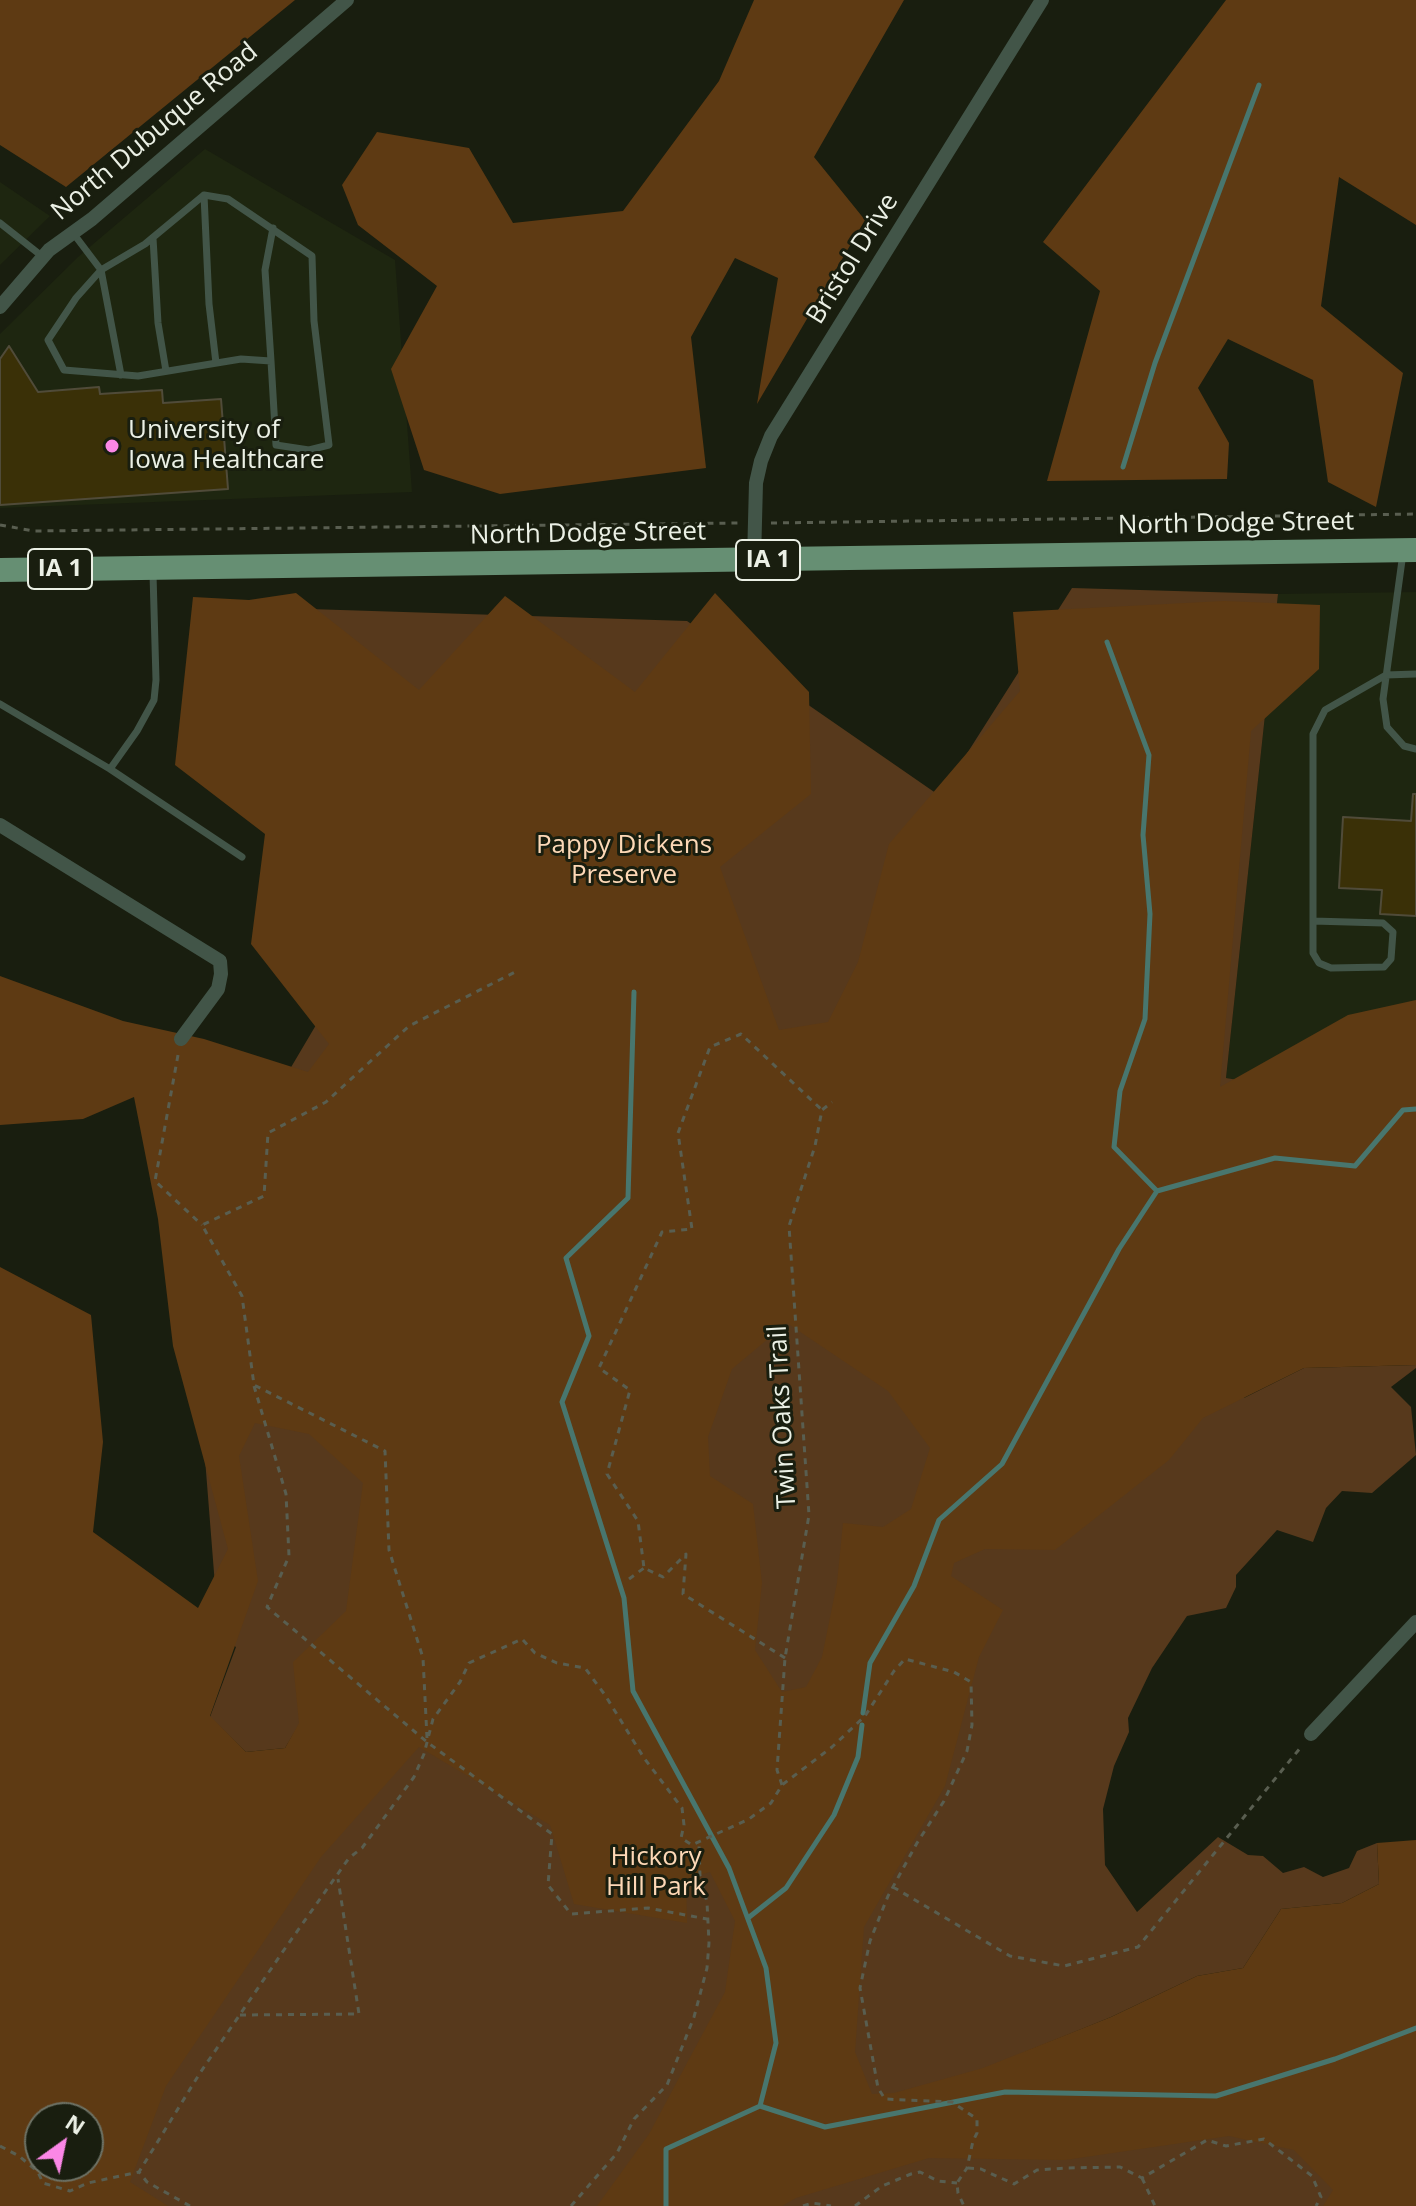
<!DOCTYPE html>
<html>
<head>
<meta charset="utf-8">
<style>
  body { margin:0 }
  #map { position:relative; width:1416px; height:2206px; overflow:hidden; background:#191e0f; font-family:"Open Sans",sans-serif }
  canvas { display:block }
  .north { position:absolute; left:24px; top:2102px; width:80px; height:80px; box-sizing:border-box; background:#191e0f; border:2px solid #6d7265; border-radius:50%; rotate:33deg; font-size:22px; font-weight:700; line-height:32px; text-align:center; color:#ebf0e5 }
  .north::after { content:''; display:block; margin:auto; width:28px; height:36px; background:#fb87e6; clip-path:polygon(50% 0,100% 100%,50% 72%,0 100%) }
</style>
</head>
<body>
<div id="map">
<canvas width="1416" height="2206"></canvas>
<div class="north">N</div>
</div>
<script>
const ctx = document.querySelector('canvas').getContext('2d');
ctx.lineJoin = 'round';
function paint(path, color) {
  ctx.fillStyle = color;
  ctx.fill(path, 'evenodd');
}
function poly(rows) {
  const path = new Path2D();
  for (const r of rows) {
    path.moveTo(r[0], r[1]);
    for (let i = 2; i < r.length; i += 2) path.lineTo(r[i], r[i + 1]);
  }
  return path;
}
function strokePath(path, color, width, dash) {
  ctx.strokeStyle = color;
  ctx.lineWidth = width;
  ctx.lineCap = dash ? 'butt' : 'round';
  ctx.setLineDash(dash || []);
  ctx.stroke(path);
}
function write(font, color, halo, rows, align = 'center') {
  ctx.font = font + ' "Open Sans",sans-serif';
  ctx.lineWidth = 6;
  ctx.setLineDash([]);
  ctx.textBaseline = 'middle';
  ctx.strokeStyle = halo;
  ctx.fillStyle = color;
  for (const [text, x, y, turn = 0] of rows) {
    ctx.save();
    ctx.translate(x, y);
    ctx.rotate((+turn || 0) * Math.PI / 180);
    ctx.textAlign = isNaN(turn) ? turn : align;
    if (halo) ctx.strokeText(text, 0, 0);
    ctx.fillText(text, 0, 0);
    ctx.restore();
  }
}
paint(poly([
  [205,149,395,260,412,492,0,508,0,334,78,257],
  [0,182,50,216,0,265],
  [1416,592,1416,1107,1226,1078,1278,594]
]), '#1e2610');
paint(poly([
  [1072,588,1278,594,1226,1078,1379,1103,1244,1398,1304,1368,1416,1365,1416,1368,1391,1387,1411,1407,1416,1455,1372,1493,1342,1491,1326,1508,1313,1542,1277,1530,1236,1575,1236,1587,1226,1608,1187,1616,1152,1668,1128,1718,1129,1732,1114,1766,1103,1809,1105,1865,1137,1912,1218,1837,1248,1855,1263,1856,1283,1873,1304,1867,1323,1877,1349,1868,1357,1851,1377,1843,1379,1884,1342,1903,1281,1909,1243,1968,1197,1976,1111,2017,1020,2054,1416,1958,1357,2206,0,2206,0,1987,356,1722,296,1685,300,1723,285,1748,246,1752,210,1717,236,1647,219,1636,182,1167,277,1091,394,893,215,606,687,621,940,796],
  [40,2118,88,2118,88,2166,40,2166]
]), '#57391c');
paint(poly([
  [0,0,295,0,66,187,0,145],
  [754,0,904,0,814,157,865,220,757,404,778,278,735,258,691,337,706,468,500,494,424,470,391,369,437,286,358,225,342,185,377,132,469,148,513,223,623,211,719,81],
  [1226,0,1416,0,1416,225,1339,177,1321,306,1403,373,1376,507,1328,482,1313,380,1228,339,1198,388,1229,443,1227,479,1047,481,1100,291,1043,242],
  [296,593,419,690,505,596,635,692,715,593,809,692,811,794,720,867,779,1030,828,1022,858,962,889,844,1020,691,1013,612,1224,601,1320,605,1319,669,1251,731,1220,1087,1348,1015,1416,1000,1416,1365,1304,1368,1203,1418,1169,1460,1055,1550,985,1549,954,1563,951,1576,1003,1610,979,1657,945,1786,864,1927,855,2052,872,2094,894,2093,983,2068,1111,2017,1197,1976,1243,1968,1281,1909,1342,1903,1379,1884,1377,1843,1416,1840,1416,2206,1323,2206,1333,2190,1294,2150,1229,2136,1065,2160,929,2158,796,2198,782,2206,597,2206,649,2134,725,1992,735,1921,710,1872,686,1879,687,1923,574,1904,550,1825,419,1747,321,1857,166,2086,130,2182,168,2206,0,2206,0,1267,91,1315,103,1442,93,1532,198,1608,228,1549,173,1346,158,1219,134,1097,83,1119,0,1125,0,976,123,1021,204,1039,308,1072,329,1044,251,944,265,834,175,765,193,597,249,600],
  [787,1323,888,1391,930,1448,911,1509,883,1527,843,1523,837,1583,822,1657,806,1687,782,1692,755,1650,762,1583,753,1504,710,1476,708,1437,732,1369],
  [255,1423,309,1434,363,1483,346,1611,293,1662,299,1723,285,1748,246,1752,210,1716,258,1581,239,1456],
  [40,2118,88,2118,88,2166,40,2166]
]), '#5e3a13');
strokePath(poly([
  [1123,467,1155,363,1259,85],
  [1107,642,1149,755,1143,835,1150,914,1145,1019,1120,1091,1114,1147,1157,1191],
  [634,992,628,1198,566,1258,589,1336,562,1402,624,1598,633,1691,729,1868,766,1968,776,2043,760,2106],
  [863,1713,870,1663,914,1586,939,1520,1002,1464,1119,1249,1157,1191,1275,1158,1355,1166,1403,1110,1416,1109],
  [748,1918,786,1888,834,1815,858,1757,862,1725],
  [666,2206,666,2149,760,2106,825,2127,1005,2092,1216,2096,1335,2059,1416,2028]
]), '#48766e', 5);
const building = poly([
  [9,346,38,392,99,387,100,394,162,390,163,403,221,399,228,489,0,505,0,359,9,346],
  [1413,794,1416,794,1416,916,1380,914,1382,890,1339,888,1343,817,1411,821,1413,794]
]);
paint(building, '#3a3007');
strokePath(building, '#504b39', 2);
strokePath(poly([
  [771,523,1416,514],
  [0,525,34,531,740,523],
  [178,1055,155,1181,202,1225],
  [254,1386,286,1494,289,1556,267,1607,427,1742,552,1834,548,1885,571,1914,648,1908,707,1919],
  [629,1579,644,1568],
  [785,1658,683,1594,686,1554,663,1577,644,1568,638,1521,607,1474,630,1390,599,1368,662,1232,692,1229,678,1133,710,1047,741,1034,822,1110],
  [427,1738,423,1658,389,1550,385,1451,254,1385,242,1296,202,1225,264,1196,268,1133,326,1102,409,1026,519,970],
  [782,1785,777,1770,785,1658,809,1515,789,1226,815,1146,822,1110,832,1102],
  [893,1887,1010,1956,1064,1966,1138,1947,1301,1747],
  [240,2015,359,2014,338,1879],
  [0,2146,19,2156,38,2172,43,2183,70,2191,88,2183,139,2172],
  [968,2168,981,2169,1014,2184,1037,2170,1066,2168,1120,2167,1142,2178,1207,2140,1226,2146,1264,2139,1312,2176,1321,2197,1316,2206],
  [1142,2178,1155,2206],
  [190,2206,147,2182,139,2172,200,2073,286,1947,349,1858,362,1848,414,1777,424,1754,433,1719,460,1682,469,1663,522,1639,535,1653,557,1663,585,1668,605,1695,644,1758,682,1808,684,1825,681,1838,692,1845,749,1819,771,1803,782,1785,832,1747,865,1716,894,1671,905,1659,954,1672,971,1682,972,1725,967,1751,944,1801,917,1843,888,1896,870,1941,860,1988,878,2088,885,2099,952,2102,977,2119,977,2133,973,2141,967,2168,957,2183,958,2193,964,2206],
  [571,2206,617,2153,634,2119,667,2085,694,2017,707,1968,709,1943,707,1902,700,1876,699,1845],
  [803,2206,812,2203,831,2206],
  [855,2206,882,2186,911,2174,920,2172,938,2181,957,2183]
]), '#595e50', 3, [6, 6]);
strokePath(poly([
  [204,195,209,304,216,363],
  [0,223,43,257],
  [73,233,101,270,76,298,48,340,64,370,138,376,241,359,271,361,276,445,309,450,329,445,314,321,312,256,228,199,204,195,145,244,101,270,121,375],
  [153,238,158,323,166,371],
  [271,361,265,270,273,228],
  [1403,553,1383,699,1387,727,1404,746,1416,749],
  [0,704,110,769,137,731,154,700,156,680,153,574],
  [110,769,242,857],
  [1313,921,1383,923,1393,932,1391,959,1384,967,1331,968,1319,963,1313,953,1313,734,1325,710,1386,675,1416,674]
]), '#425548', 7);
strokePath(poly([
  [0,307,49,250,92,219,347,0],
  [754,560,756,483,761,461,771,436,1042,0],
  [0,825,220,961,221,974,218,989,181,1039],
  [1311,1734,1416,1622]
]), '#425548', 14);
strokePath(poly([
  [0,570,1416,550]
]), '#668f73', 24);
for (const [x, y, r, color] of [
  [112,446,8,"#fb87e6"]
]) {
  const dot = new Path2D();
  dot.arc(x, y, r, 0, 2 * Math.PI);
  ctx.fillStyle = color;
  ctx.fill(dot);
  strokePath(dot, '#191e0f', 3);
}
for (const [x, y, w] of [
  [768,560,64],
  [60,569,64]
]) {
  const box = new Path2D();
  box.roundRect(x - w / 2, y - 20, w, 40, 6);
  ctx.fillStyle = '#191e0f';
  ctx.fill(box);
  strokePath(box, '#ebf0e5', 2);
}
write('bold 24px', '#ebf0e5', null, [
  ["IA 1",768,560],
  ["IA 1",60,569]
]);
write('26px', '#ebf0e5', '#191e0f', [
  ["North Dubuque Road",155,132,-40],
  ["Bristol Drive",853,259,-58],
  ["North Dodge Street",1236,524,-1],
  ["North Dodge Street",588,534,-1],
  ["Twin Oaks Trail",783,1417,-93]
]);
write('26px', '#ebf0e5', '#191e0f', [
  ["University of",128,431],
  ["Iowa Healthcare",128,461]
], 'left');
write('26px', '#fdd8b6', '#191e0f', [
  ["Pappy Dickens",624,846],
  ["Preserve",624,876],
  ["Hickory",656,1858],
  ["Hill Park",656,1888]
]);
</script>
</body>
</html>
